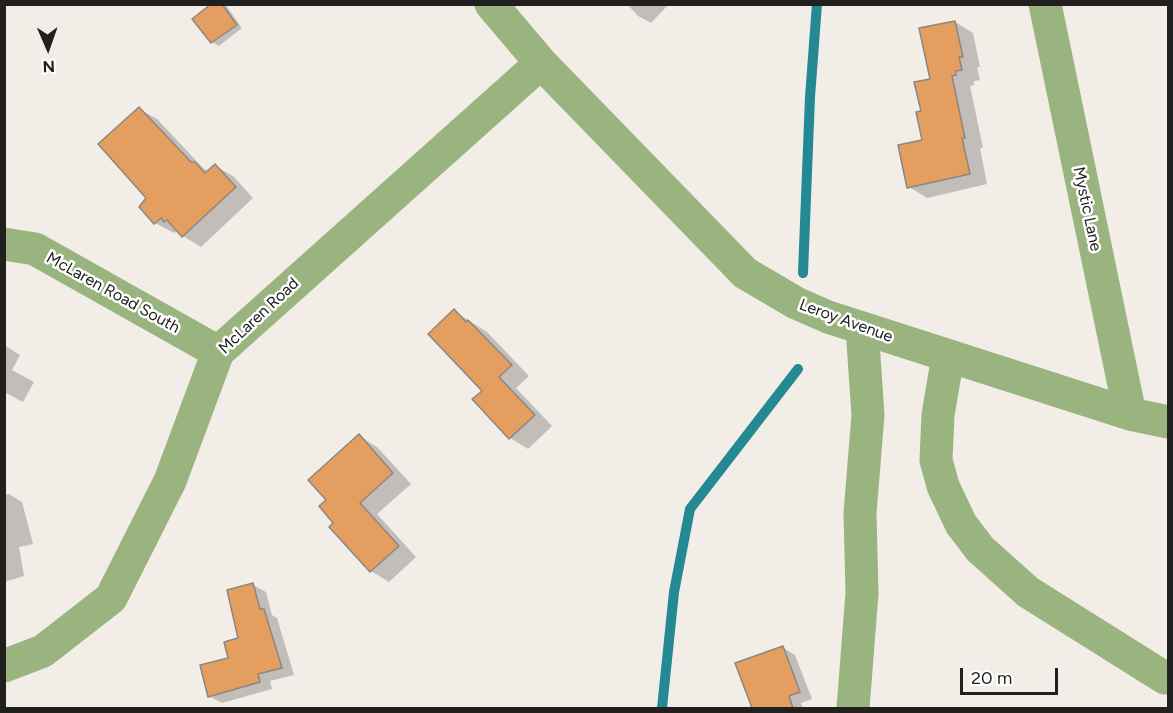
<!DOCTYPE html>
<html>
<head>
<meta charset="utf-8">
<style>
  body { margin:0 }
  #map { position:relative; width:1173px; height:713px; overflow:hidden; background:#f3ede8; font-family:Figtree,sans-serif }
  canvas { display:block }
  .frame { position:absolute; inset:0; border:6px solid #22201e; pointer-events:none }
  .north { position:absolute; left:18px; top:18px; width:60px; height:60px; -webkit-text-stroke:4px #fff; paint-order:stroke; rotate:178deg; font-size:16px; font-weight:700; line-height:24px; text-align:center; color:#22201e }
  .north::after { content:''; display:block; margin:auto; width:21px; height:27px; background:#22201e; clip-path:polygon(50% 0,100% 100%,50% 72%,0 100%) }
  .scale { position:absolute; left:960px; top:668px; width:98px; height:27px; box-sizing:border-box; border:3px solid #22201e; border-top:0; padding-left:8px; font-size:18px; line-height:21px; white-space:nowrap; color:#22201e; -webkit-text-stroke:4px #fff; paint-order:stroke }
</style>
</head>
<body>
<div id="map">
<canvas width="1173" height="713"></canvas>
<div class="frame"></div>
<div class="north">N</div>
<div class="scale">20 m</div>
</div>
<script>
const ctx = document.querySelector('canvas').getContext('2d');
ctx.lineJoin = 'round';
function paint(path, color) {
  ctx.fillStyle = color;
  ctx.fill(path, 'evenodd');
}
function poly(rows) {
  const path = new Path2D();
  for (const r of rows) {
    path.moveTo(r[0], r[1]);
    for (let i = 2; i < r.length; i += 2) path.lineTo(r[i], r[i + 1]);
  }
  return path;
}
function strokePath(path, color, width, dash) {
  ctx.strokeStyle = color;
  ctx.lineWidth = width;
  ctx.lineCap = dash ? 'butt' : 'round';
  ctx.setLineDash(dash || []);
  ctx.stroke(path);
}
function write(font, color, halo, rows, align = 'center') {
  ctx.font = font + ' Figtree,sans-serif';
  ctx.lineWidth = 5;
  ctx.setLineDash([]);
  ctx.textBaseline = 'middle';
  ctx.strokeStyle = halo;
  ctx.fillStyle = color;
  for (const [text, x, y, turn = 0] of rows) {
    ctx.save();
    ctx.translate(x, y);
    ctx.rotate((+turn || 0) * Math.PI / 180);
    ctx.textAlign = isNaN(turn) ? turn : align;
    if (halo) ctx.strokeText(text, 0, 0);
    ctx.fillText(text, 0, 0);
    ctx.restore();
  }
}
paint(poly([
  [214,4,225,4,242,28,219,46,212,42,195,19],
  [627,4,669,4,651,23,638,16],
  [955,22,973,33,980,67,977,67,980,80,974,81,974,85,970,86,983,148,980,148,987,184,927,198,909,187,924,141,922,112,931,80],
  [139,109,157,119,204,169,208,171,215,166,233,176,253,198,201,247,183,236,178,230,174,233,155,223,141,207,148,198],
  [454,311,487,332,529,376,516,388,552,426,528,449,510,438,474,400,484,391],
  [4,345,20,355,12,370,34,382,23,402,4,392],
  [359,436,377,447,411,484,377,514,416,557,389,582,371,571,335,523,328,500],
  [9,494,22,502,33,544,19,547,24,576,4,582,4,495],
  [253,585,266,592,272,615,277,618,294,675,270,681,272,689,222,703,209,696,240,639],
  [783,648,795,655,812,699,801,703,803,708,753,708,737,664]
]), '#0003');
strokePath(poly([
  [803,273,810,97,817,4],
  [662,708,674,592,690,509,798,369]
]), '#248992', 10);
const building = poly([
  [211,4,222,4,237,25,211,43,192,19,211,4],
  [955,21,963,57,959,57,962,70,956,71,956,75,952,76,965,138,962,138,970,174,907,188,898,145,922,140,916,112,921,111,914,82,930,79,919,28,955,21],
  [139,107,191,162,195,162,205,173,215,164,236,187,182,237,167,220,164,222,161,218,154,224,139,207,146,198,98,144,139,107],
  [454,309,466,322,468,320,512,365,499,377,535,415,509,439,472,399,482,391,428,334,454,309],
  [359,434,393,473,360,503,399,546,370,572,329,527,333,523,319,506,326,500,308,480,359,434],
  [253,583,260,609,264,609,282,668,258,674,260,682,208,697,200,665,228,658,224,642,238,638,227,590,253,583],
  [783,646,800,692,789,696,793,708,752,708,735,663,783,646]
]);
paint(building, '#e49f60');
strokePath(building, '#8c8682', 1.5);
strokePath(poly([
  [491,4,541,63,745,273,796,303,828,317,1130,414,1168,422],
  [1045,4,1130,414],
  [4,244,35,249,218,352],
  [948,356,938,415,936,460,943,486,961,524,980,549,1028,592,1165,678],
  [4,666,43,651,111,598,170,481,218,352,541,63],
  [853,708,862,593,860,513,868,415,862,328]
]), '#9ab47f', 33);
write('16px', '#22201e', '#fff', [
  ["Mystic Lane",1087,209,78],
  ["McLaren Road South",113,293,29],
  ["McLaren Road",259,316,-43],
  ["Leroy Avenue",846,321,20]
]);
</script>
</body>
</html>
